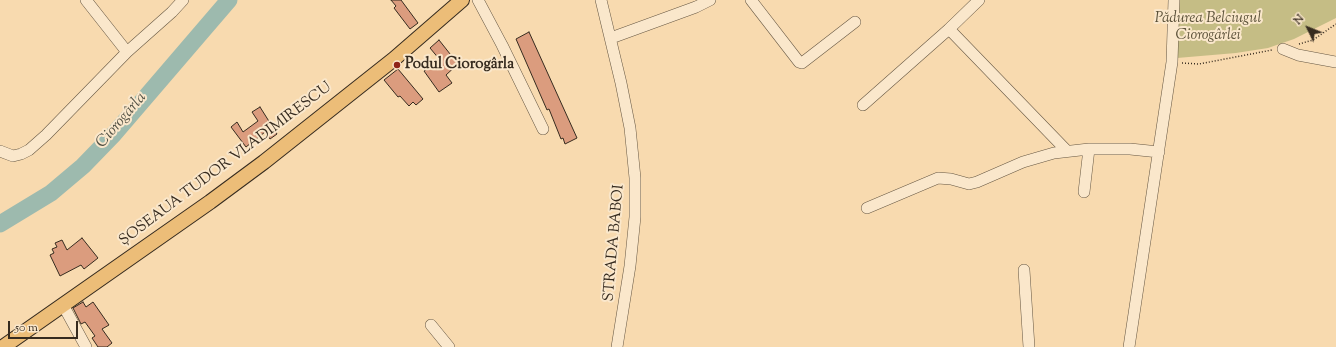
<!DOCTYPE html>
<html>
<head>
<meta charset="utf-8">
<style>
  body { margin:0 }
  #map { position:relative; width:1336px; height:347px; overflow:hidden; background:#f8daaf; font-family:"Sorts Mill Goudy",serif }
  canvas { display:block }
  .north { position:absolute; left:1288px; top:8px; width:40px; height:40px; -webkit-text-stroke:3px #fae7cb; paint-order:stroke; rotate:313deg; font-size:11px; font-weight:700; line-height:16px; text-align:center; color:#362b1f }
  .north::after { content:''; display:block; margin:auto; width:14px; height:18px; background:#362b1f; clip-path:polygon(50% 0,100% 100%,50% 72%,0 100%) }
  .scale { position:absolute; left:8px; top:321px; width:70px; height:18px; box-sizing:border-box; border:2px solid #362b1f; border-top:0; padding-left:5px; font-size:12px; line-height:14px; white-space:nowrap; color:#362b1f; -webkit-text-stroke:3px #fae7cb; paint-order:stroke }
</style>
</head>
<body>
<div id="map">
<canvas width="1336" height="347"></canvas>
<div class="north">N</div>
<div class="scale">50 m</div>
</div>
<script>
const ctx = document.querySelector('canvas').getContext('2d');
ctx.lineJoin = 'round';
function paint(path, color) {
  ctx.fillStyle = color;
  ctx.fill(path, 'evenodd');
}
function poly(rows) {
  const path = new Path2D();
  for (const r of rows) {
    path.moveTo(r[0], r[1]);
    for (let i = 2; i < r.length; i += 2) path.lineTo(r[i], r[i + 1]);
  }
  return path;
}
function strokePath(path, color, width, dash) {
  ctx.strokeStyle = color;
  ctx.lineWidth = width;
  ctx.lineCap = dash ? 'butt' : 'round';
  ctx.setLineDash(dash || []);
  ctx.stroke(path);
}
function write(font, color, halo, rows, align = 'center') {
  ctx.font = font + ' "Sorts Mill Goudy",serif';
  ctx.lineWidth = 4;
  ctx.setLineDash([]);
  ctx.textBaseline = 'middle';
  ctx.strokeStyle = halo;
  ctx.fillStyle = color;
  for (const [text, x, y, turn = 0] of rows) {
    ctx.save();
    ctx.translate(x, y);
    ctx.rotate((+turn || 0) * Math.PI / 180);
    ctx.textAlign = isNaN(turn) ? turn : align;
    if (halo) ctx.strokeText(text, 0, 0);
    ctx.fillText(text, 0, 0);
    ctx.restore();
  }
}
paint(poly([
  [1177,0,1336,0,1336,18,1294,39,1268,48,1236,53,1177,58]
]), '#c5bd85');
strokePath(poly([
  [0,224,51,193,83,166,114,134,229,0]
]), '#9dbaae', 17);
const building = poly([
  [391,0,401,0,418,23,410,29,394,8,396,6,391,0],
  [529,32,577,138,565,144,563,138,561,139,549,109,547,110,516,39,529,32],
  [439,40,458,64,446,75,452,83,439,92,424,71,440,60,430,48,439,40],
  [398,69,423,99,416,105,413,102,409,106,400,96,398,97,384,80,398,69],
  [260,107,277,134,270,139,265,132,246,147,231,127,237,122,243,132,258,121,252,112,260,107],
  [82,238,98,258,84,269,81,265,60,276,50,255,54,253,52,249,57,247,55,243,62,240,67,250,82,238],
  [83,302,86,307,93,302,109,325,102,329,112,343,107,347,98,347,92,338,95,336,85,322,81,324,73,308,83,302]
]);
paint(building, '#db9c7e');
strokePath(building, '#362b1f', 1);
const minor = poly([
  [86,0,127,52],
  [478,0,502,45,543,129],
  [601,0,621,83,630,128,635,178,635,217,630,266,617,347],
  [751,0,799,62,802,63,855,22],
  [949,29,1067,151],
  [611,38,696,7,710,0],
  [1283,49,1298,55,1336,62],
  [863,105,949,29,979,0],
  [0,151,13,156,21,154,29,150,46,135,127,52,172,12,183,0],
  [1084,192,1089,149],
  [867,208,938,178,951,179,969,184,977,182,1023,162,1054,153,1089,149,1130,149,1159,152],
  [1024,270,1029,347],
  [63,305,86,347],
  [431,325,449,347],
  [1129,347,1172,62,1174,0]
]);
const major = poly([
  [3,347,210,202,264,162,394,59,462,0]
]);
strokePath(minor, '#665743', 12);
strokePath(major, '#362b1f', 16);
strokePath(poly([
  [1299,44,1313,40,1336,24],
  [1182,63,1199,64,1272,50]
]), '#362b1f', 1.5, [1, 2]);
strokePath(minor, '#fae7cb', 11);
strokePath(major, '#ecbd78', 14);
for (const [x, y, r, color] of [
  [397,65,4,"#8f2418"]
]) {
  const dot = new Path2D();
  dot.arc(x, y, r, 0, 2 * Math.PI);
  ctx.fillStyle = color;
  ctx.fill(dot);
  strokePath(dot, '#fae7cb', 1.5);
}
write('italic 15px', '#5a5038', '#fae7cb', [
  ["Pădurea Belciugul",1208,19],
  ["Ciorogârlei",1208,36]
]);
write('bold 15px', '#362b1f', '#fae7cb', [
  ["Podul Ciorogârla",405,65]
], 'left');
write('15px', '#362b1f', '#fae7cb', [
  ["ȘOSEAUA TUDOR VLADIMIRESCU",226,165,-37],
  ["STRADA BABOI",615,243,-85]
]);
write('italic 16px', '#504f43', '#fae7cb', [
  ["Ciorogârla",122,121,-49]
]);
</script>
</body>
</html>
